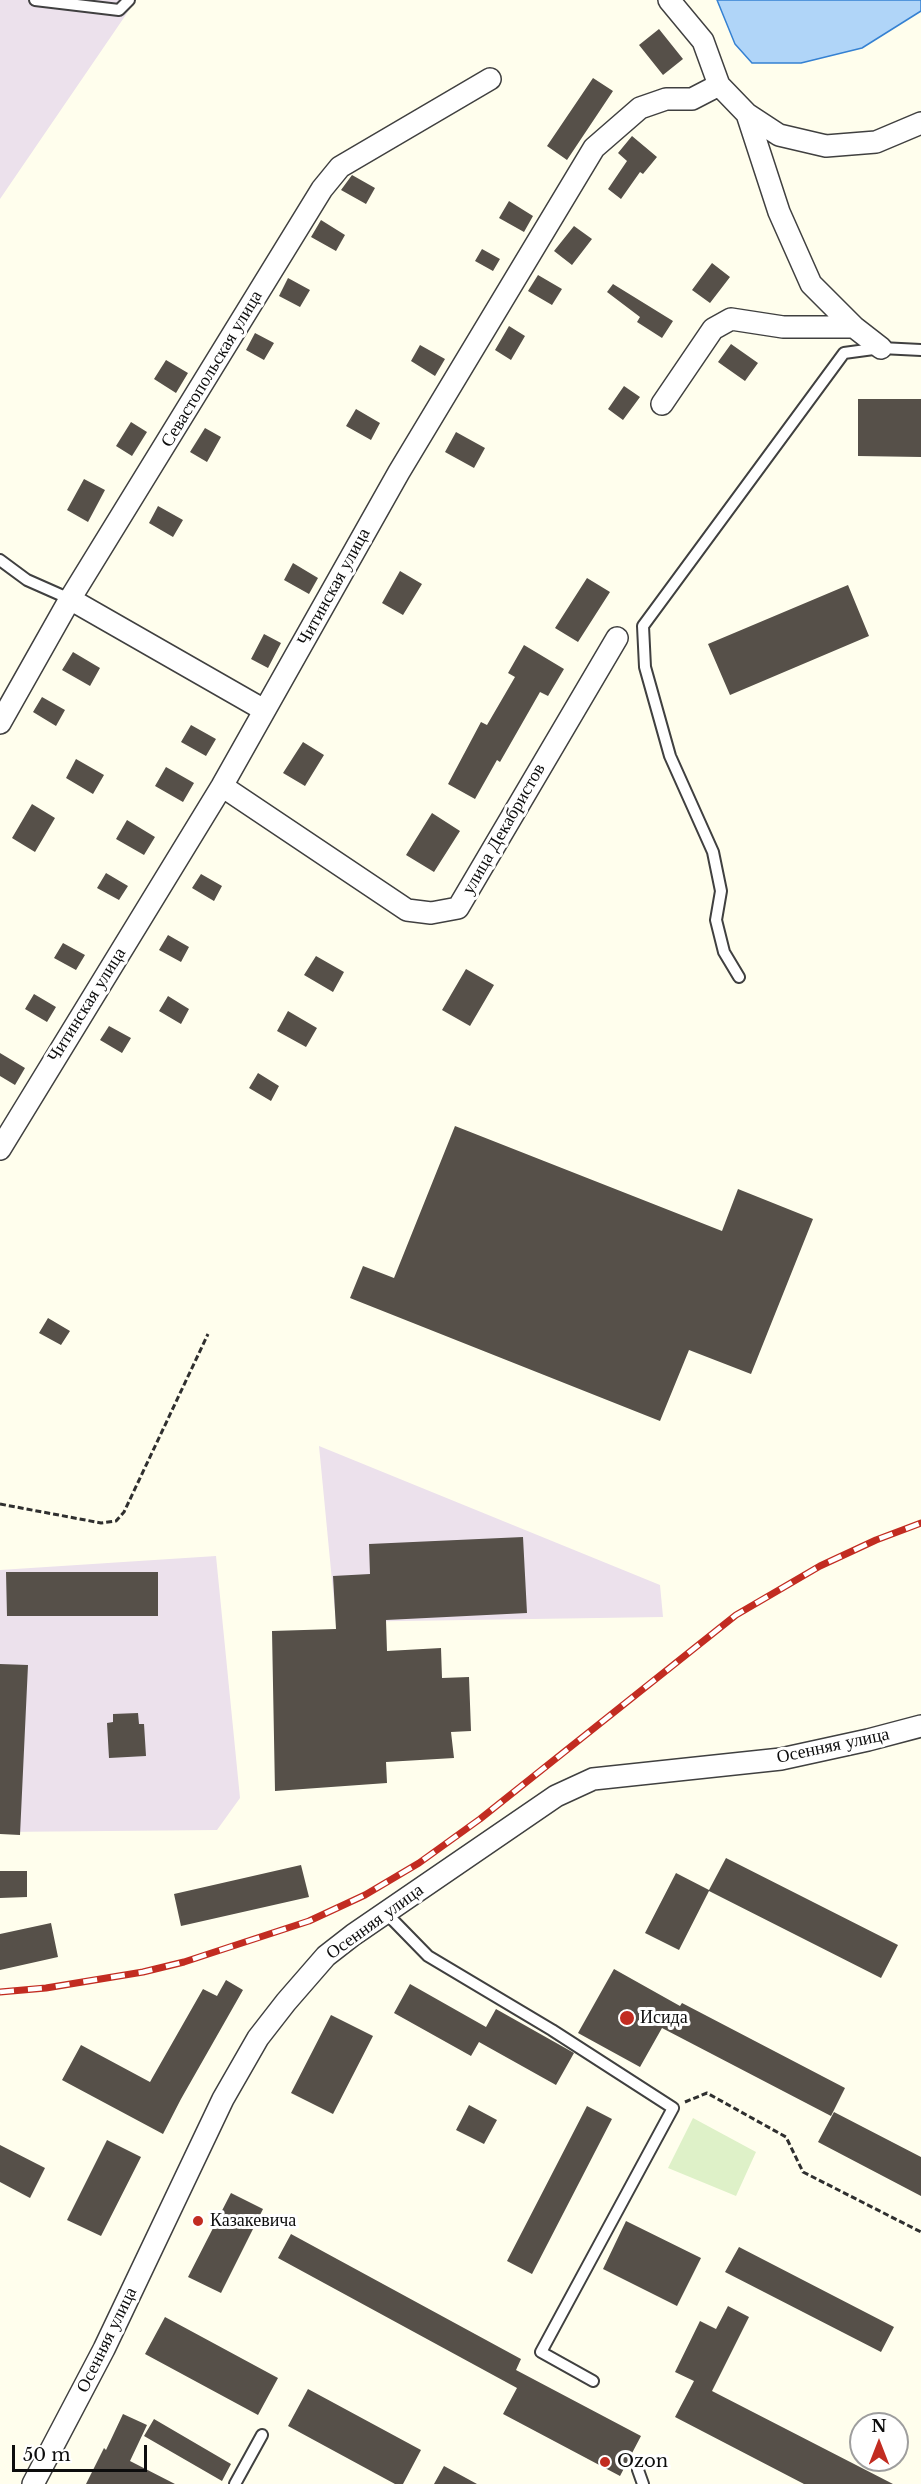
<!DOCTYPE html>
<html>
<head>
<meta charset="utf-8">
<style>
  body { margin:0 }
  #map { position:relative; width:921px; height:2484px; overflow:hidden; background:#fffeed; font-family:"Libre Baskerville",serif }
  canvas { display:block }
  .north { position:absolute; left:849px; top:2412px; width:60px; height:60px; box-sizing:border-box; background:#fff; border:2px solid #9e9e9e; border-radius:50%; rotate:0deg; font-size:16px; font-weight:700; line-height:24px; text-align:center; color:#0d0d0d }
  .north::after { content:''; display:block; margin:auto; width:21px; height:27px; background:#c22c21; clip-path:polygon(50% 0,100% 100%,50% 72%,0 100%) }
  .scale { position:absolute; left:12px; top:2445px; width:135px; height:27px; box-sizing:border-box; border:3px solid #0d0d0d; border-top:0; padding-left:8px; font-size:18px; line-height:21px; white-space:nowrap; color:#0d0d0d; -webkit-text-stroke:4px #fff; paint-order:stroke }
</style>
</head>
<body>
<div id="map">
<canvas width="921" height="2484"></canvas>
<div class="north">N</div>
<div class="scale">50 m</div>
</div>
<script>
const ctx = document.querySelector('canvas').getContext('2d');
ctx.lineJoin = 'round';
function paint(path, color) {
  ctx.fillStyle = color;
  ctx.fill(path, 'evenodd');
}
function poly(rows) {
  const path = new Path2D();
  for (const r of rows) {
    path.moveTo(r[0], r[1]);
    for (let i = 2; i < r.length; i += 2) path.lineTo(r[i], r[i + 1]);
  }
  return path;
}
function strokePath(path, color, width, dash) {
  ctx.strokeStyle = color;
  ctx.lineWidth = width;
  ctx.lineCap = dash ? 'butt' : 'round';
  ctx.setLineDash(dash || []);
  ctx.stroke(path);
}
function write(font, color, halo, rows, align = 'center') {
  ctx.font = font + ' "Libre Baskerville",serif';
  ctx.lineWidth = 6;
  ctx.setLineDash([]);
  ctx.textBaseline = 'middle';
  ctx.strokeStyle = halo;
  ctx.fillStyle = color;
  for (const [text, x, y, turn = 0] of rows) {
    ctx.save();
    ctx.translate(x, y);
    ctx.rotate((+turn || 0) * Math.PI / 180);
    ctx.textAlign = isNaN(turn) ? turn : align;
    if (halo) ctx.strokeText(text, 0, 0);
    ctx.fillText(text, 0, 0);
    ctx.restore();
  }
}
paint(poly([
  [0,0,136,0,0,199],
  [319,1446,660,1585,663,1617,336,1622],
  [216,1556,240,1798,217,1830,0,1832,0,1570]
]), '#ece1ec');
paint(poly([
  [693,2118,756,2152,736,2196,668,2168]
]), '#def1c8');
const water = poly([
  [717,0,921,0,921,11,862,48,801,63,752,63,735,44,717,0]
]);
paint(water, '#b0d5f8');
strokePath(water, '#3581d2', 1.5);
paint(poly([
  [659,29,683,59,663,75,639,45],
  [593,78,613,91,567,160,547,146],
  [632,136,657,157,643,174,640,172,621,199,608,189,627,161,618,153],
  [352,175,375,188,366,204,341,190],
  [509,201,533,216,524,232,499,218],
  [321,220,345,235,336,251,311,237],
  [574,226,592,239,572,265,554,251],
  [482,249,500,259,493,271,475,261],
  [712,263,730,277,710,303,692,290],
  [538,275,562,289,552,305,528,291],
  [288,278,310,290,300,307,279,296],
  [613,284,673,321,662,338,637,322,640,317,607,292],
  [509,326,525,336,511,360,495,350],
  [255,333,274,343,264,360,246,350],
  [731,344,758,363,745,381,718,362],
  [420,345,445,359,435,376,411,361],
  [166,360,188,373,176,393,154,379],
  [624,386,640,397,623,420,608,409],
  [858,399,921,399,921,457,858,456],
  [356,409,380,423,371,440,346,426],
  [131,422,147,432,132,456,116,446],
  [205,428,221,437,207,462,190,452],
  [456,432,485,448,474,468,445,452],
  [84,479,105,490,88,522,67,510],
  [158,506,183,520,173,537,149,523],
  [293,563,318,578,309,594,284,580],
  [400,571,422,584,403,615,382,603],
  [587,578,610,592,578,642,555,628],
  [848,585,869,636,730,695,708,644],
  [264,634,281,643,268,668,251,659],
  [524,645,564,669,548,696,540,692,500,762,497,760,475,799,448,784,481,722,487,725,515,677,508,673],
  [73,652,100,668,90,686,62,670],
  [42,697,65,710,56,726,33,712],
  [191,725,216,739,206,756,181,742],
  [303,742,324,755,305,786,283,773],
  [76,759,104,775,93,794,66,778],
  [166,767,194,783,183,802,155,786],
  [32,804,55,818,35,852,12,838],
  [432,813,460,831,434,872,406,855],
  [127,820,155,837,144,855,116,839],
  [106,873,128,886,119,900,97,888],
  [201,874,222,886,214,901,192,888],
  [168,935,189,947,181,962,159,950],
  [63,943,85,955,76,970,54,958],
  [316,956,344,972,333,992,304,975],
  [466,969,494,985,470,1026,442,1010],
  [34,994,56,1007,47,1022,25,1009],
  [168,996,189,1009,181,1024,159,1011],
  [288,1011,317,1028,306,1047,277,1031],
  [109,1026,131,1038,122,1053,100,1040],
  [0,1053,25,1068,15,1085,0,1076],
  [258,1073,279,1086,271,1101,249,1088],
  [455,1126,722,1231,738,1189,813,1219,751,1374,689,1350,660,1421,350,1298,363,1266,394,1278],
  [48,1318,70,1331,61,1345,39,1333],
  [523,1537,527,1613,386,1620,387,1651,441,1648,442,1678,469,1677,471,1731,451,1732,454,1758,386,1762,387,1783,275,1791,272,1631,336,1629,333,1576,370,1574,369,1544],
  [6,1572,158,1572,158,1616,7,1616],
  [0,1664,28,1665,20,1835,0,1834],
  [138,1713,139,1724,144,1724,146,1756,109,1758,107,1723,113,1722,113,1714],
  [726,1858,898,1945,881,1978,709,1891,679,1950,645,1933,676,1873,709,1890],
  [301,1865,309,1897,181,1926,174,1894],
  [0,1871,27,1871,27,1897,0,1898],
  [51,1923,58,1957,0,1970,0,1934],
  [614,1969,680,2006,682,2003,845,2088,831,2116,662,2028,640,2067,578,2033],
  [226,1980,243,1990,181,2099,163,2134,62,2080,81,2045,150,2082,203,1989,217,1996],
  [410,1984,486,2027,496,2009,574,2053,556,2085,479,2042,471,2056,394,2013],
  [331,2015,373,2036,333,2114,291,2093],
  [469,2105,497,2120,484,2144,456,2130],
  [587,2106,612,2119,532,2274,507,2261],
  [834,2112,921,2157,921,2196,818,2142],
  [107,2140,141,2157,101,2236,67,2220],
  [0,2145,45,2168,30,2198,0,2182],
  [231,2193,263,2209,221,2293,188,2277],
  [626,2221,701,2258,677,2306,603,2269],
  [291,2234,521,2359,516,2370,641,2436,620,2476,503,2414,517,2388,278,2258],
  [739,2247,894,2327,881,2352,725,2272],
  [728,2306,749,2317,712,2391,893,2484,804,2484,675,2417,694,2381,675,2372,700,2321,716,2329],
  [165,2317,278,2378,258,2415,145,2354],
  [308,2389,421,2450,403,2484,395,2484,288,2426],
  [123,2414,147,2425,130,2461,175,2484,86,2484,104,2448,106,2450],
  [154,2419,231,2464,222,2481,144,2436],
  [444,2466,477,2484,434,2484]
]), '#565049');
const lane = poly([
  [35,0,119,10,129,0],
  [0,560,27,580,70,599],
  [739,977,724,952,716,920,721,891,713,852,670,756,645,667,643,626,844,353,881,348,921,350],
  [386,1913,428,1956,552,2030,673,2108,541,2352,593,2381],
  [638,2470,643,2484],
  [235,2484,262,2435]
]);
const street = poly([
  [669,0,703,41,719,85,747,114,779,135,826,146,876,142,921,123],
  [747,114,779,212,811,284,854,327,881,348],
  [662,404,713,329,731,319,783,327,854,327],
  [70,599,264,710],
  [0,723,70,599,322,189,340,167,490,79],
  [222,786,407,910,431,913,458,908,617,638],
  [0,1149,222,786,399,472,594,148,640,108,666,99,692,99,719,85],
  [33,2484,104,2349,223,2099,258,2038,286,2002,326,1956,353,1935,556,1796,593,1779,781,1759,868,1740,921,1726]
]);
strokePath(lane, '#404040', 14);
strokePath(street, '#404040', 24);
strokePath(poly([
  [0,1504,101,1523,116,1521,124,1512,208,1334],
  [685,2102,707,2093,786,2137,803,2172,921,2232]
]), '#2f2f2f', 3, [6, 3]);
strokePath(lane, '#fff', 10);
strokePath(street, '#fff', 21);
const rail = poly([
  [0,1992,46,1988,143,1972,184,1962,309,1921,365,1895,419,1863,480,1819,736,1615,820,1566,876,1540,921,1523]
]);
strokePath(rail, '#c22c21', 7);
strokePath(rail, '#fff', 4.5, [14]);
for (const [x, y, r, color] of [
  [627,2018,8,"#c22c21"],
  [198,2221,6,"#c22c21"],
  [605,2462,6,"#c22c21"]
]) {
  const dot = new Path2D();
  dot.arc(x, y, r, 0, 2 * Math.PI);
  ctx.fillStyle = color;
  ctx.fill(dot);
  strokePath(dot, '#fff', 2);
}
write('18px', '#0d0d0d', '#fff', [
  ["Севастопольская улица",212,369,-59],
  ["Читинская улица",334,587,-61],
  ["улица Декабристов",504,829,-60],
  ["Читинская улица",87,1005,-58],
  ["Осенняя улица",833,1746,-12],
  ["Осенняя улица",375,1922,-36],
  ["Осенняя улица",107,2340,-64]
]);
write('18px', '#0d0d0d', '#fff', [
  ["Исида",640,2018],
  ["Казакевича",210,2221],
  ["Ozon",617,2462]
], 'left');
</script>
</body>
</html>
